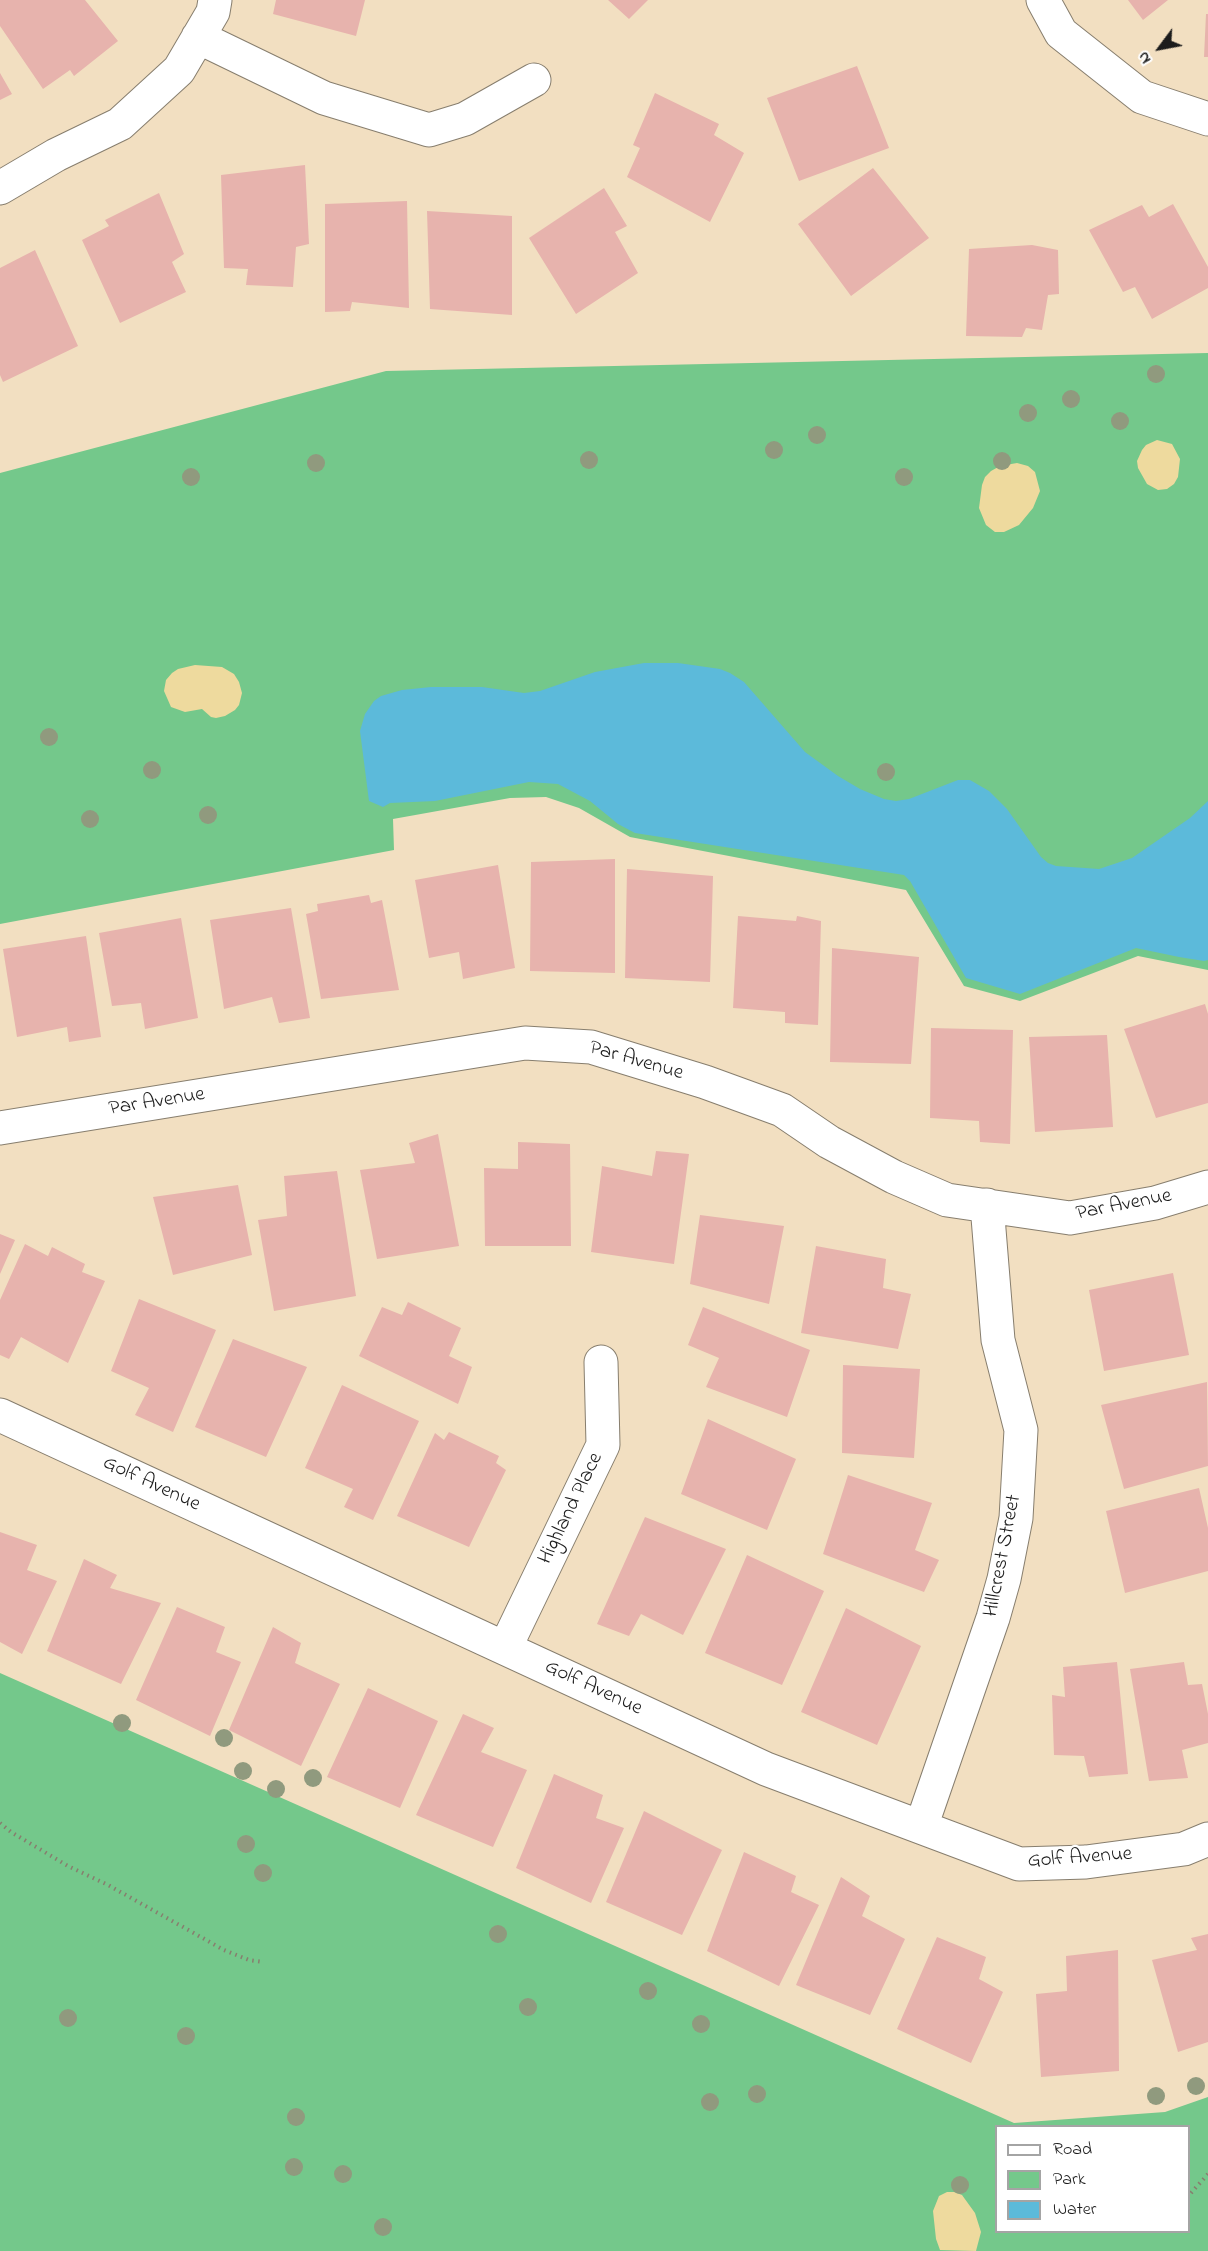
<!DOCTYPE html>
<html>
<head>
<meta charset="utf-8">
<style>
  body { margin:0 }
  #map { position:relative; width:1208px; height:2251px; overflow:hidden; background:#f2dfc1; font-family:"Indie Flower",sans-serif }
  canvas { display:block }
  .legend { position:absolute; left:995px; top:2125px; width:195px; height:108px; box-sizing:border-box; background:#fff; border:2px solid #a4a4a4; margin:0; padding:8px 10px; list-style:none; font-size:18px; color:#1c1c1c }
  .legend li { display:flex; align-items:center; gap:12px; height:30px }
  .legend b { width:30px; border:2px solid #a4a4a4 }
  .north { position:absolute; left:1130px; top:18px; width:60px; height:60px; -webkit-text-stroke:4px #fff; paint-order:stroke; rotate:238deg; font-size:16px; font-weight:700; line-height:24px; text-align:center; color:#1c1c1c }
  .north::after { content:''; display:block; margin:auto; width:21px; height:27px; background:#1c1c1c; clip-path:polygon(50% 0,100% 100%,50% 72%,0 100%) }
</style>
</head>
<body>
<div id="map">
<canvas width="1208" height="2251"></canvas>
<ul class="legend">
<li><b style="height:8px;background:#fff"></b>Road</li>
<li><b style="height:16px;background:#74c88b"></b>Park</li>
<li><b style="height:16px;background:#5cbada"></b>Water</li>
</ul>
<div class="north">N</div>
</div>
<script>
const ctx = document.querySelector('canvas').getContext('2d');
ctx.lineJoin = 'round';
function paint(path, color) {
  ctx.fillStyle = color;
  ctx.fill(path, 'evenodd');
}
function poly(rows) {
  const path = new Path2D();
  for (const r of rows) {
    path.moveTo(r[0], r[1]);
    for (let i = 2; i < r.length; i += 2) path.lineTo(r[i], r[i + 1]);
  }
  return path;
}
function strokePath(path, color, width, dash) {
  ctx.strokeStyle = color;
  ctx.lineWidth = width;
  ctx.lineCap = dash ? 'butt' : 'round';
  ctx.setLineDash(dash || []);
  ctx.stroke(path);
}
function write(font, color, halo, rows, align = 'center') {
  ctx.font = font + ' "Indie Flower",sans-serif';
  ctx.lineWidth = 4.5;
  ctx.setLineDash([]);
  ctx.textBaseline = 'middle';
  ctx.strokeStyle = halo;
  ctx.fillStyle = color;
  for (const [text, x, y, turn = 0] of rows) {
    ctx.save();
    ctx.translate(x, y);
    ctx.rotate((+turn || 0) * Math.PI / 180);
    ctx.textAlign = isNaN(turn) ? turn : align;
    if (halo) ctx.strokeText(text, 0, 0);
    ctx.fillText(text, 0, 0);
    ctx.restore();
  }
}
paint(poly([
  [1208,353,1208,970,1138,956,1020,1001,964,986,906,890,630,837,579,808,546,797,510,798,393,819,394,850,0,924,0,473,386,371],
  [0,1673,1014,2123,1165,2112,1208,2097,1208,2251,0,2251],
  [996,2126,1188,2126,1188,2232,996,2232]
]), '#74c88b');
paint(poly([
  [1157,440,1172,444,1180,459,1178,477,1174,484,1167,489,1158,490,1147,484,1138,468,1137,461,1142,450,1146,445],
  [1017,463,1028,466,1035,472,1040,491,1033,508,1019,525,1004,532,995,532,986,525,979,508,982,485,985,477,991,471,1000,466],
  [195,665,222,667,234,674,239,682,242,693,239,705,235,710,225,716,216,718,211,717,202,709,185,712,171,707,164,691,166,680,172,673,178,669],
  [947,2192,954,2192,962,2195,975,2213,981,2232,976,2251,940,2250,936,2239,933,2211,939,2196]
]), '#eeda9e');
paint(poly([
  [644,663,678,663,720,669,730,673,744,682,805,752,838,776,860,789,884,799,896,801,909,799,958,780,970,780,989,791,1007,809,1041,857,1048,863,1056,866,1099,869,1132,858,1190,818,1208,801,1208,960,1204,961,1179,957,1136,948,1020,994,966,978,910,881,904,875,635,833,618,824,590,801,558,784,529,782,435,801,390,803,383,807,369,801,360,731,365,714,374,701,381,696,402,690,431,687,482,687,524,693,540,691,595,672]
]), '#5cbada');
paint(poly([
  [0,0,85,0,118,41,74,76,70,70,43,89,0,26],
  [276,0,365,0,356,36,273,14],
  [608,0,648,0,629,19],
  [1128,0,1168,0,1143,20],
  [1206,14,1208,14,1208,57,1204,57],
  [857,66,889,148,799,181,767,98],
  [0,73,12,94,0,100],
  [655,93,719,124,714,135,744,153,710,222,627,177,640,148,633,145],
  [305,165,309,244,296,247,293,287,246,285,248,269,224,268,221,175],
  [873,168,929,238,851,296,798,224],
  [604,188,627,226,615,232,638,273,576,314,529,238],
  [159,193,184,254,172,262,186,292,120,323,82,240,109,226,105,220],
  [407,201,409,308,352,302,350,311,325,312,325,204],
  [1173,204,1208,267,1208,288,1152,319,1135,287,1123,292,1089,230,1142,205,1149,217],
  [427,211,512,216,512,315,430,309],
  [1032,245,1058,250,1059,294,1048,295,1042,330,1026,328,1022,337,966,336,969,249],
  [35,250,78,346,3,382,0,375,0,268],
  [615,859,615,973,530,971,531,862],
  [498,865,515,968,463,979,459,952,429,958,415,880],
  [627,869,713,876,710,982,625,978],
  [369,895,371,903,382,900,399,990,321,999,306,914,318,911,317,904],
  [291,908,310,1018,279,1023,272,997,224,1009,210,920],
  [738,916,796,921,797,916,821,921,818,1025,785,1023,785,1012,733,1008],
  [181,918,198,1018,145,1029,141,1003,112,1006,99,933],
  [86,936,101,1037,69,1042,67,1027,17,1037,3,949],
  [832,948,919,957,911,1064,830,1062],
  [1205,1004,1208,1014,1208,1103,1156,1118,1124,1029],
  [931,1028,1013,1030,1010,1144,980,1142,979,1121,930,1118],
  [1107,1035,1113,1127,1035,1132,1029,1037],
  [438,1134,459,1246,377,1259,360,1170,415,1163,409,1143],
  [518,1142,570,1144,571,1246,485,1246,484,1168,518,1169],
  [656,1151,689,1154,674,1264,591,1252,602,1166,652,1176],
  [337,1171,356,1296,274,1311,258,1220,287,1216,284,1176],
  [238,1185,252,1255,173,1275,153,1197],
  [700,1215,784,1226,769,1304,690,1284],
  [0,1234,15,1240,0,1274],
  [25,1244,48,1256,52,1247,85,1264,82,1272,105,1281,68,1363,21,1337,9,1359,0,1355,0,1300],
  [816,1246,886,1259,883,1288,911,1294,898,1349,801,1333],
  [1173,1273,1189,1355,1104,1371,1089,1290],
  [139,1299,216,1330,173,1432,135,1415,149,1388,111,1371],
  [408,1302,461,1328,449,1356,472,1367,458,1404,359,1356,382,1307,402,1315],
  [703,1307,810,1350,787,1417,706,1387,719,1358,688,1345],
  [233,1339,307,1367,266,1457,195,1427],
  [843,1365,920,1369,914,1458,842,1453],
  [1207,1382,1208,1466,1124,1489,1101,1405],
  [342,1385,419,1421,373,1520,344,1507,353,1489,305,1468],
  [708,1419,796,1459,767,1530,681,1494],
  [449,1432,499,1456,496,1463,506,1470,469,1547,397,1516,435,1433,444,1440],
  [848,1475,932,1503,915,1550,939,1560,924,1592,823,1554],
  [1199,1488,1208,1528,1208,1571,1125,1593,1106,1511],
  [645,1517,726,1549,683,1635,641,1614,629,1636,597,1624],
  [0,1532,37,1545,27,1570,57,1581,22,1654,0,1642],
  [747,1555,824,1591,782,1685,705,1653],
  [84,1559,117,1575,110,1588,161,1603,121,1684,47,1651],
  [177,1607,225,1627,216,1652,241,1662,210,1736,136,1700],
  [846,1608,921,1646,877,1745,801,1712],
  [273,1627,301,1643,295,1663,340,1684,301,1766,229,1730],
  [1117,1662,1128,1774,1089,1777,1084,1756,1054,1755,1052,1695,1065,1697,1063,1667],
  [1184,1662,1188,1685,1202,1684,1208,1714,1208,1743,1182,1750,1188,1778,1149,1781,1130,1669],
  [368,1688,438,1721,400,1808,327,1777],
  [463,1714,494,1728,481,1752,527,1770,493,1847,416,1815],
  [554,1774,603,1795,596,1818,624,1828,591,1903,516,1868],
  [644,1811,722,1850,682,1935,606,1902],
  [744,1852,796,1876,791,1892,819,1905,779,1986,707,1951],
  [841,1877,870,1896,862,1916,905,1939,870,2015,796,1985],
  [1208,1934,1208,2042,1178,2052,1152,1960,1197,1950,1191,1938],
  [937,1937,986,1957,979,1979,1003,1992,971,2063,897,2029],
  [1118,1950,1119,2071,1041,2077,1036,1994,1067,1991,1066,1956]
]), '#e7b3ad');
const minor = poly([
  [1043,0,1061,33,1142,97,1208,119],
  [198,37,324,98,429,130,465,119,534,80],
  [0,188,56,155,120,124,179,70,213,12,215,0],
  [0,1128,525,1043,591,1047,705,1082,782,1110,829,1142,894,1177,947,1200,1070,1218,1155,1203,1208,1187],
  [0,1415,766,1769,1019,1864,1086,1862,1184,1849,1208,1839],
  [505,1648,603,1445,601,1362],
  [921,1827,993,1618,1004,1579,1016,1518,1021,1430,998,1340,987,1205]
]);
strokePath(minor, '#877e6e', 35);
strokePath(poly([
  [0,1823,11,1832,68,1866,108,1885,224,1950,249,1960,263,1962],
  [1191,2193,1208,2174]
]), '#877e6e', 4, [1.5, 4.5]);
strokePath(minor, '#fff', 33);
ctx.fillStyle = '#909a7e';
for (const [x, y] of [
  [1156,374],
  [1071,399],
  [1028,413],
  [1120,421],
  [817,435],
  [774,450],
  [589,460],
  [1002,461],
  [316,463],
  [191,477],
  [904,477],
  [49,737],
  [152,770],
  [886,772],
  [208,815],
  [90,819],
  [122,1723],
  [224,1738],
  [243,1771],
  [313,1778],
  [276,1789],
  [246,1844],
  [263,1873],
  [498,1934],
  [648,1991],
  [528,2007],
  [68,2018],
  [701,2024],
  [186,2036],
  [1196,2086],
  [757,2094],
  [1156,2096],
  [710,2102],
  [296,2117],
  [294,2167],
  [343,2174],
  [960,2185],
  [383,2227]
]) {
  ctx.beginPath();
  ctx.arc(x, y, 9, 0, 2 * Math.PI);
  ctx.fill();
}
write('21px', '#1c1c1c', '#fff', [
  ["Par Avenue",636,1062,16],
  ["Par Avenue",157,1103,-9],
  ["Par Avenue",1124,1206,-11],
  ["Golf Avenue",151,1485,25],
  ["Highland Place",572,1509,-64],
  ["Hillcrest Street",1004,1556,-79],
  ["Golf Avenue",593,1689,25],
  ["Golf Avenue",1080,1859,-4]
]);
</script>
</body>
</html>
